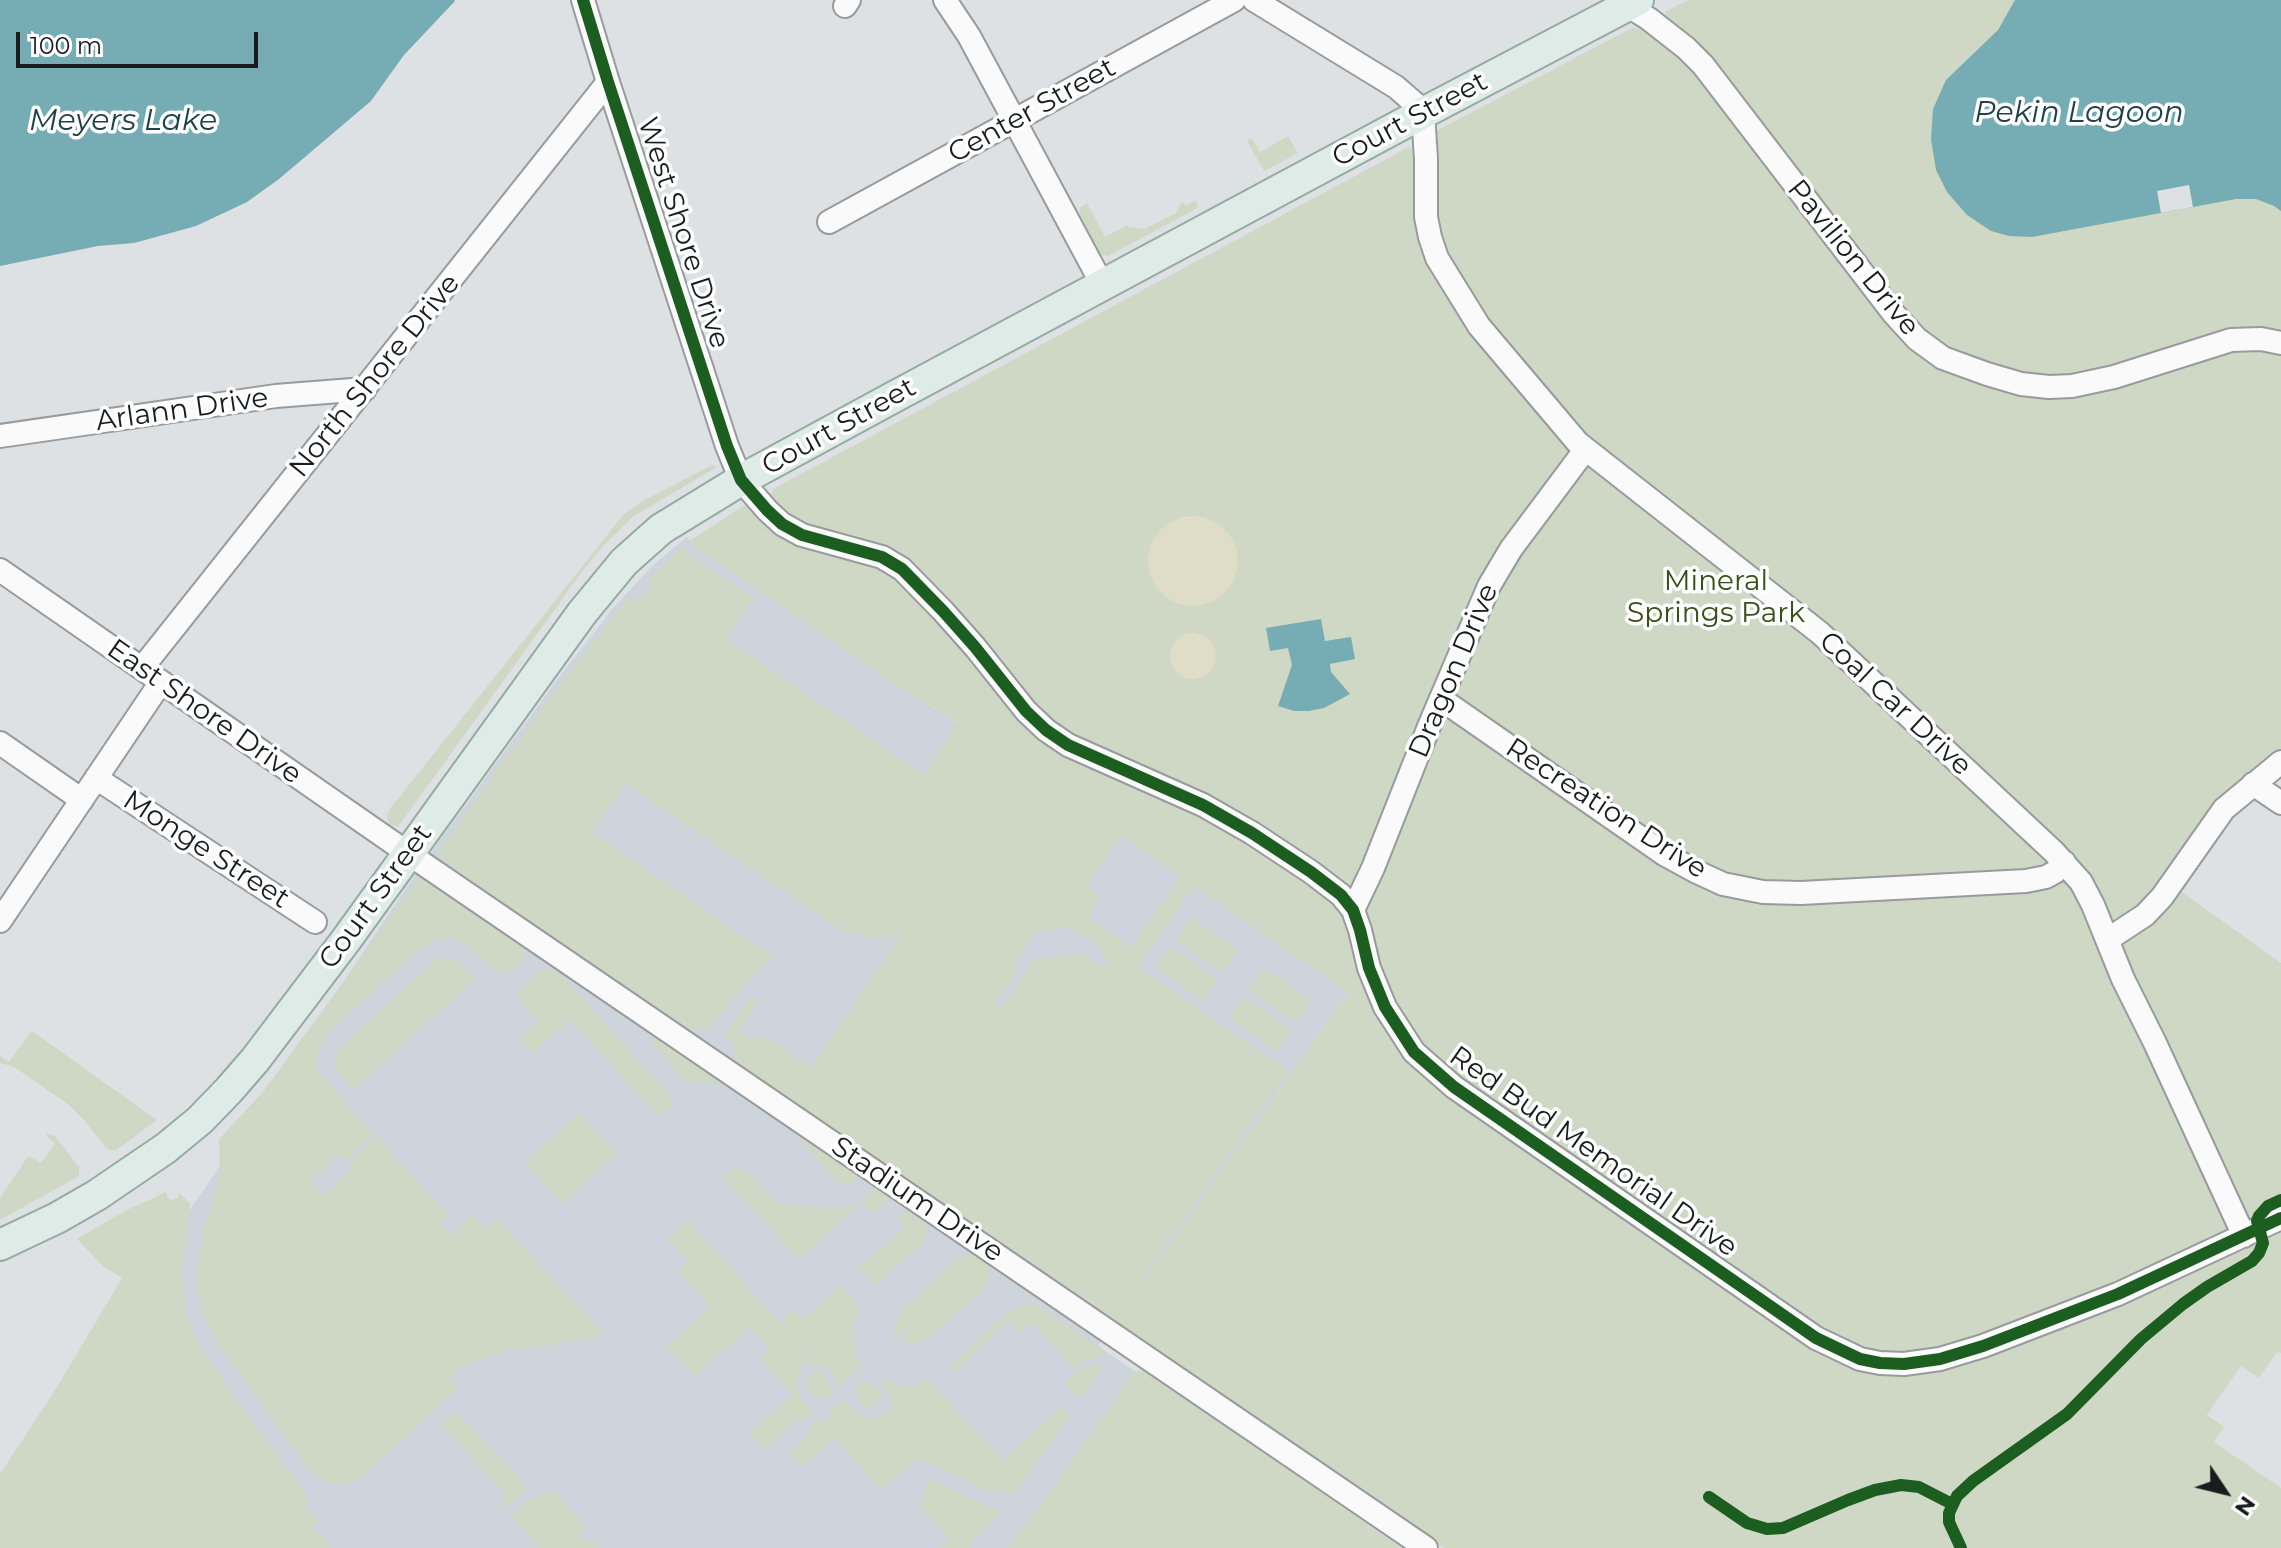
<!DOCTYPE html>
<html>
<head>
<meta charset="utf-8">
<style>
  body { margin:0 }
  #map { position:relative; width:2281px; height:1548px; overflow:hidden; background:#dee1e3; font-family:Montserrat,sans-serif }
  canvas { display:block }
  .north { position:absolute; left:2185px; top:1452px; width:80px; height:80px; -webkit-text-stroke:6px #fff; paint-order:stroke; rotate:125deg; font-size:22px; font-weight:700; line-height:32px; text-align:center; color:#191b1d }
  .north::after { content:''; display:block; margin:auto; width:28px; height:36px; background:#191b1d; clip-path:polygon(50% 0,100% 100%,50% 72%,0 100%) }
  .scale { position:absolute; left:16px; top:32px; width:242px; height:36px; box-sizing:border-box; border:4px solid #191b1d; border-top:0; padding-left:10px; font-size:24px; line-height:28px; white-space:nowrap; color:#191b1d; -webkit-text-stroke:6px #fff; paint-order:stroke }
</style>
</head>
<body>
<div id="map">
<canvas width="2281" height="1548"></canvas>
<div class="north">N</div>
<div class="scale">100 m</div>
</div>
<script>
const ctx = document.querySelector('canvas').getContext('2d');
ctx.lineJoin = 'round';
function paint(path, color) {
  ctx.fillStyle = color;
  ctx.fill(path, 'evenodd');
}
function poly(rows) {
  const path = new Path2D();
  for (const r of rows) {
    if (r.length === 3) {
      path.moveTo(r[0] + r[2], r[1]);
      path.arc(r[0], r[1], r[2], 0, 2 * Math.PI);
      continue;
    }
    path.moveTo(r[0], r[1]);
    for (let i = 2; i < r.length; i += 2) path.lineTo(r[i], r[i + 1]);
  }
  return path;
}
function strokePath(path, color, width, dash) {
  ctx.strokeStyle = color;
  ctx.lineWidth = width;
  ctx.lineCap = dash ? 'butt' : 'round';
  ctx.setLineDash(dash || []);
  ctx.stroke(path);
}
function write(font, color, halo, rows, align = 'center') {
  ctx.font = font + ' Montserrat,sans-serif';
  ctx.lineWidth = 7;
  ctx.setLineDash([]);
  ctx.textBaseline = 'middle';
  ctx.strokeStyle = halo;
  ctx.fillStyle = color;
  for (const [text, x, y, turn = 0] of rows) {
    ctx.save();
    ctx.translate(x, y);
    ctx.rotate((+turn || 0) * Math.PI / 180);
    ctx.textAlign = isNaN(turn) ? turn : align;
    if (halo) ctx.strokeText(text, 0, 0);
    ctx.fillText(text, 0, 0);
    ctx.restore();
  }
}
paint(poly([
  [687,537,691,542,1349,991,1098,1346,1394,1548,0,1548,7,1475,201,1194,421,866,556,681,614,607,653,565]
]), '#cdd4db');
paint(poly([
  [1688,0,2281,0,2281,761,2172,885,2281,963,2281,1353,2277,1352,2259,1378,2241,1366,2207,1415,2224,1427,2214,1442,2281,1488,2281,1548,1444,1548,735,1061,738,1056,733,1051,735,1044,726,1038,726,1032,750,998,754,997,759,998,738,1031,752,1039,765,1037,811,1068,900,936,871,938,843,931,625,784,592,832,774,958,750,978,708,1031,695,1029,691,1032,442,860,437,853,556,690,617,612,629,597,639,602,650,587,646,581,681,549,754,598,726,639,924,775,957,723,932,706,930,708,688,542,740,508,772,492,773,489,1409,147,1414,150,1436,138,1436,131,1632,28,1641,29,1666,15,1666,11],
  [1121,836,1180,876,1132,947,1088,918,1101,897,1086,886],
  [1194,886,1348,993,1145,1278,1143,1276,1288,1071,1138,967],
  [1070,927,1100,947,1107,963,1103,968,1083,954,1034,960,1000,1009,993,1005,1019,970,1015,962,1036,932],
  [1288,136,1298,153,1264,171,1247,141,1252,138,1260,152],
  [1196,200,1198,206,1194,210,1108,256,1102,255,1098,250,1079,212,1081,207,1087,203,1105,237,1128,225,1129,227,1145,229,1176,213,1182,202,1186,206],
  [712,465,717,467,634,516,605,544,584,569,398,827,389,825,387,816,390,809,623,515,641,502],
  [419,878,431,883,519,942,524,951,522,961,511,971,496,972,467,945,453,939,438,939,419,950,331,1030,319,1048,316,1064,318,1071,373,1134,346,1160,340,1154,310,1183,323,1196,353,1168,349,1162,376,1137,448,1214,440,1222,452,1235,473,1216,485,1230,497,1219,602,1332,597,1338,508,1351,463,1366,448,1378,458,1388,360,1479,338,1485,324,1481,308,1468,221,1349,201,1309,198,1293,198,1268,203,1236,220,1170,219,1139,263,1092],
  [1191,918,1238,950,1223,973,1176,940],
  [1171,947,1218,980,1203,1001,1156,968],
  [444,957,454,959,460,962,476,979,353,1090,336,1068,335,1061,341,1047,434,961],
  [550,968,556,970,671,1097,672,1105,659,1117,570,1020,532,1054,520,1039,539,1022,518,999,518,993,538,972],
  [1264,968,1311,1001,1296,1023,1249,990],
  [1244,997,1291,1030,1276,1051,1229,1018],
  [31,1031,32,1031,157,1120,115,1151,106,1148,85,1121,68,1104,14,1067,0,1063,0,1056,9,1062],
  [656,1036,720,1080,719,1082,685,1082,652,1042],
  [579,1112,617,1154,562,1204,525,1163],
  [47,1133,55,1136,79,1167,79,1176,0,1220,0,1198,27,1158,31,1157,41,1163,55,1143,47,1137],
  [799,1133,858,1175,854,1180,849,1184,840,1184,797,1137],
  [739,1168,750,1174,774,1201,783,1205,838,1208,851,1206,863,1200,877,1187,889,1196,885,1203,872,1213,862,1202,799,1259,723,1178,733,1169],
  [166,1192,168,1199,173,1200,179,1197,178,1192,190,1203,190,1216,182,1271,184,1303,192,1331,199,1345,239,1404,307,1496,308,1503,305,1507,319,1521,313,1527,332,1548,0,1548,0,1474,59,1384,122,1278,104,1267,77,1239,123,1212],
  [908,1209,923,1218,927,1226,924,1242,875,1286,859,1268,905,1227,897,1217],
  [688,1221,785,1328,787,1326,782,1320,794,1309,804,1319,841,1285,859,1305,853,1330,857,1349,854,1351,861,1363,860,1366,839,1387,836,1387,835,1377,830,1371,821,1366,812,1367,808,1365,809,1354,806,1349,807,1361,798,1373,796,1385,799,1395,813,1413,805,1420,797,1420,764,1450,749,1434,793,1394,760,1358,770,1349,750,1327,694,1376,667,1346,710,1307,678,1271,688,1261,668,1239],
  [965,1255,978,1257,987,1263,990,1277,985,1289,927,1339,912,1345,901,1341,909,1331,905,1329,896,1337,894,1334,894,1324,901,1311,956,1259],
  [1027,1304,1037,1305,1104,1351,1100,1357,1086,1360,1073,1368,1032,1323,1019,1334,1009,1321,954,1371,952,1369,951,1364,1009,1311],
  [1099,1362,1101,1370,1083,1397,1074,1394,1065,1385,1070,1377,1079,1368],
  [1140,1370,1144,1371,1402,1548,1007,1548,1058,1481,1132,1374],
  [818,1371,824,1372,832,1393,826,1399,811,1394,806,1386,808,1376],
  [886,1380,898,1386,912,1387,927,1382,932,1384,1003,1460,1061,1406,1069,1416,1018,1490,1010,1494,998,1489,995,1494,918,1458,881,1490,834,1438,802,1467,789,1452,809,1434,810,1426,818,1418,823,1423,830,1416,831,1409,841,1400,845,1401,860,1416,873,1418,882,1415,888,1410,891,1401,891,1398,887,1397,885,1387,881,1383],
  [861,1381,880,1390,881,1399,874,1408,864,1407,858,1400,855,1387],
  [456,1411,522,1480,526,1491,504,1509,502,1491,441,1425],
  [927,1478,1000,1512,968,1548,941,1548,950,1539,918,1504,923,1497],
  [554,1491,586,1526,579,1533,588,1543,592,1539,600,1548,539,1548,511,1516,531,1498]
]), '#ced8c5');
paint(poly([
  [1193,561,45],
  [1193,656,23]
]), '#dfdcc8');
paint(poly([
  [0,0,454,0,455,1,404,55,371,101,279,179,247,202,196,226,134,243,98,246,0,266],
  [2015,0,2281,0,2281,211,2274,206,2256,199,2236,199,2032,237,2009,236,1991,231,1967,215,1947,192,1936,170,1931,139,1933,109,1946,80,1998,30],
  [1321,619,1325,641,1351,637,1355,659,1330,664,1331,672,1350,694,1324,708,1309,711,1294,711,1278,706,1292,665,1288,648,1270,651,1266,628]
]), '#76acb4');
paint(poly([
  [2189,185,2193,207,2161,213,2157,191]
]), '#dee1e3');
const minor = poly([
  [583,0,608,82,727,446,741,480,767,510,782,524,802,535,882,557,902,569,943,611,975,647,1026,711,1046,730,1068,745,1203,805,1252,833,1311,872,1341,895,1353,910,1360,930,1369,968,1385,1007,1414,1052,1454,1087,1816,1338,1860,1359,1880,1363,1904,1364,1940,1359,1983,1346,2118,1294,2281,1218],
  [945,0,969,36,1102,284],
  [1254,0,1396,87,1419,107,1423,113,1426,159,1426,217,1430,237,1437,258,1479,326,1578,443,1820,633,2054,852,2081,882,2093,905,2123,979,2155,1043,2244,1236],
  [1619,0,1649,19,1686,48,1703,65,1894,314,1917,339,1943,358,1987,374,2021,384,2049,387,2072,386,2114,377,2231,340,2261,339,2281,343],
  [845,6,849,0],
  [829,222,1234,0],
  [0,436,276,396,365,389],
  [0,570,425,865,1426,1548],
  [142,668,608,82],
  [1441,699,1664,854,1697,872,1723,884,1763,892,1801,893,2026,881,2046,877,2055,872,2064,862],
  [0,743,82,800],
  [96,778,315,922],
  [2253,784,2281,803],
  [1353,910,1373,868,1430,724,1489,586,1511,549,1585,450],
  [0,921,161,682],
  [2107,940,2145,915,2162,897,2224,809,2281,762]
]);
const major = poly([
  [0,1245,57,1218,97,1195,166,1148,200,1120,229,1090,255,1060,346,940,582,613,624,562,661,529,741,480,892,398,1423,113,1638,0]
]);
strokePath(minor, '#989a9c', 26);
strokePath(major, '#94aba2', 34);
strokePath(minor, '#fafafb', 22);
strokePath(major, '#dfebe6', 30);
strokePath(poly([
  [583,0,608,82,727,446,741,480,767,510,782,524,802,535,882,557,902,569,943,611,975,647,1026,711,1046,730,1068,745,1203,805,1252,833,1311,872,1341,895,1353,910,1360,930,1369,968,1385,1007,1414,1052,1454,1087,1816,1338,1860,1359,1880,1363,1904,1364,1940,1359,1983,1346,2118,1294,2281,1218],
  [1709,1497,1747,1523,1767,1529,1783,1528,1848,1500,1875,1490,1901,1485,1919,1487,1952,1504],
  [1961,1548,1949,1522,1949,1513,1957,1496,1973,1481,2067,1414,2141,1339,2183,1304,2207,1287,2252,1261,2259,1253,2263,1243,2257,1221,2259,1216,2268,1206,2281,1200]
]), '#1b5e20', 12);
write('28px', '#191b1d', '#fff', [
  ["Center Street",1032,111,-29],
  ["Court Street",1410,120,-28],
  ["West Shore Drive",683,233,72],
  ["Pavilion Drive",1853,258,51],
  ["North Shore Drive",375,376,-51],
  ["Arlann Drive",182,410,-8],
  ["Court Street",839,427,-29],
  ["Dragon Drive",1454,671,-67],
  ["Coal Car Drive",1895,704,43],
  ["East Shore Drive",204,712,35],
  ["Recreation Drive",1606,809,33],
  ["Monge Street",206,850,33],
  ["Court Street",376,897,-54],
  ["Red Bud Memorial Drive",1593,1152,35],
  ["Stadium Drive",917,1200,34]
]);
write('28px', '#394e16', '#fff', [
  ["Mineral",1716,582],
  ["Springs Park",1716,614]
]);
write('italic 30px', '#1e4247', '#fff', [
  ["Pekin Lagoon",2079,113],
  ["Meyers Lake",123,121]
]);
</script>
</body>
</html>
